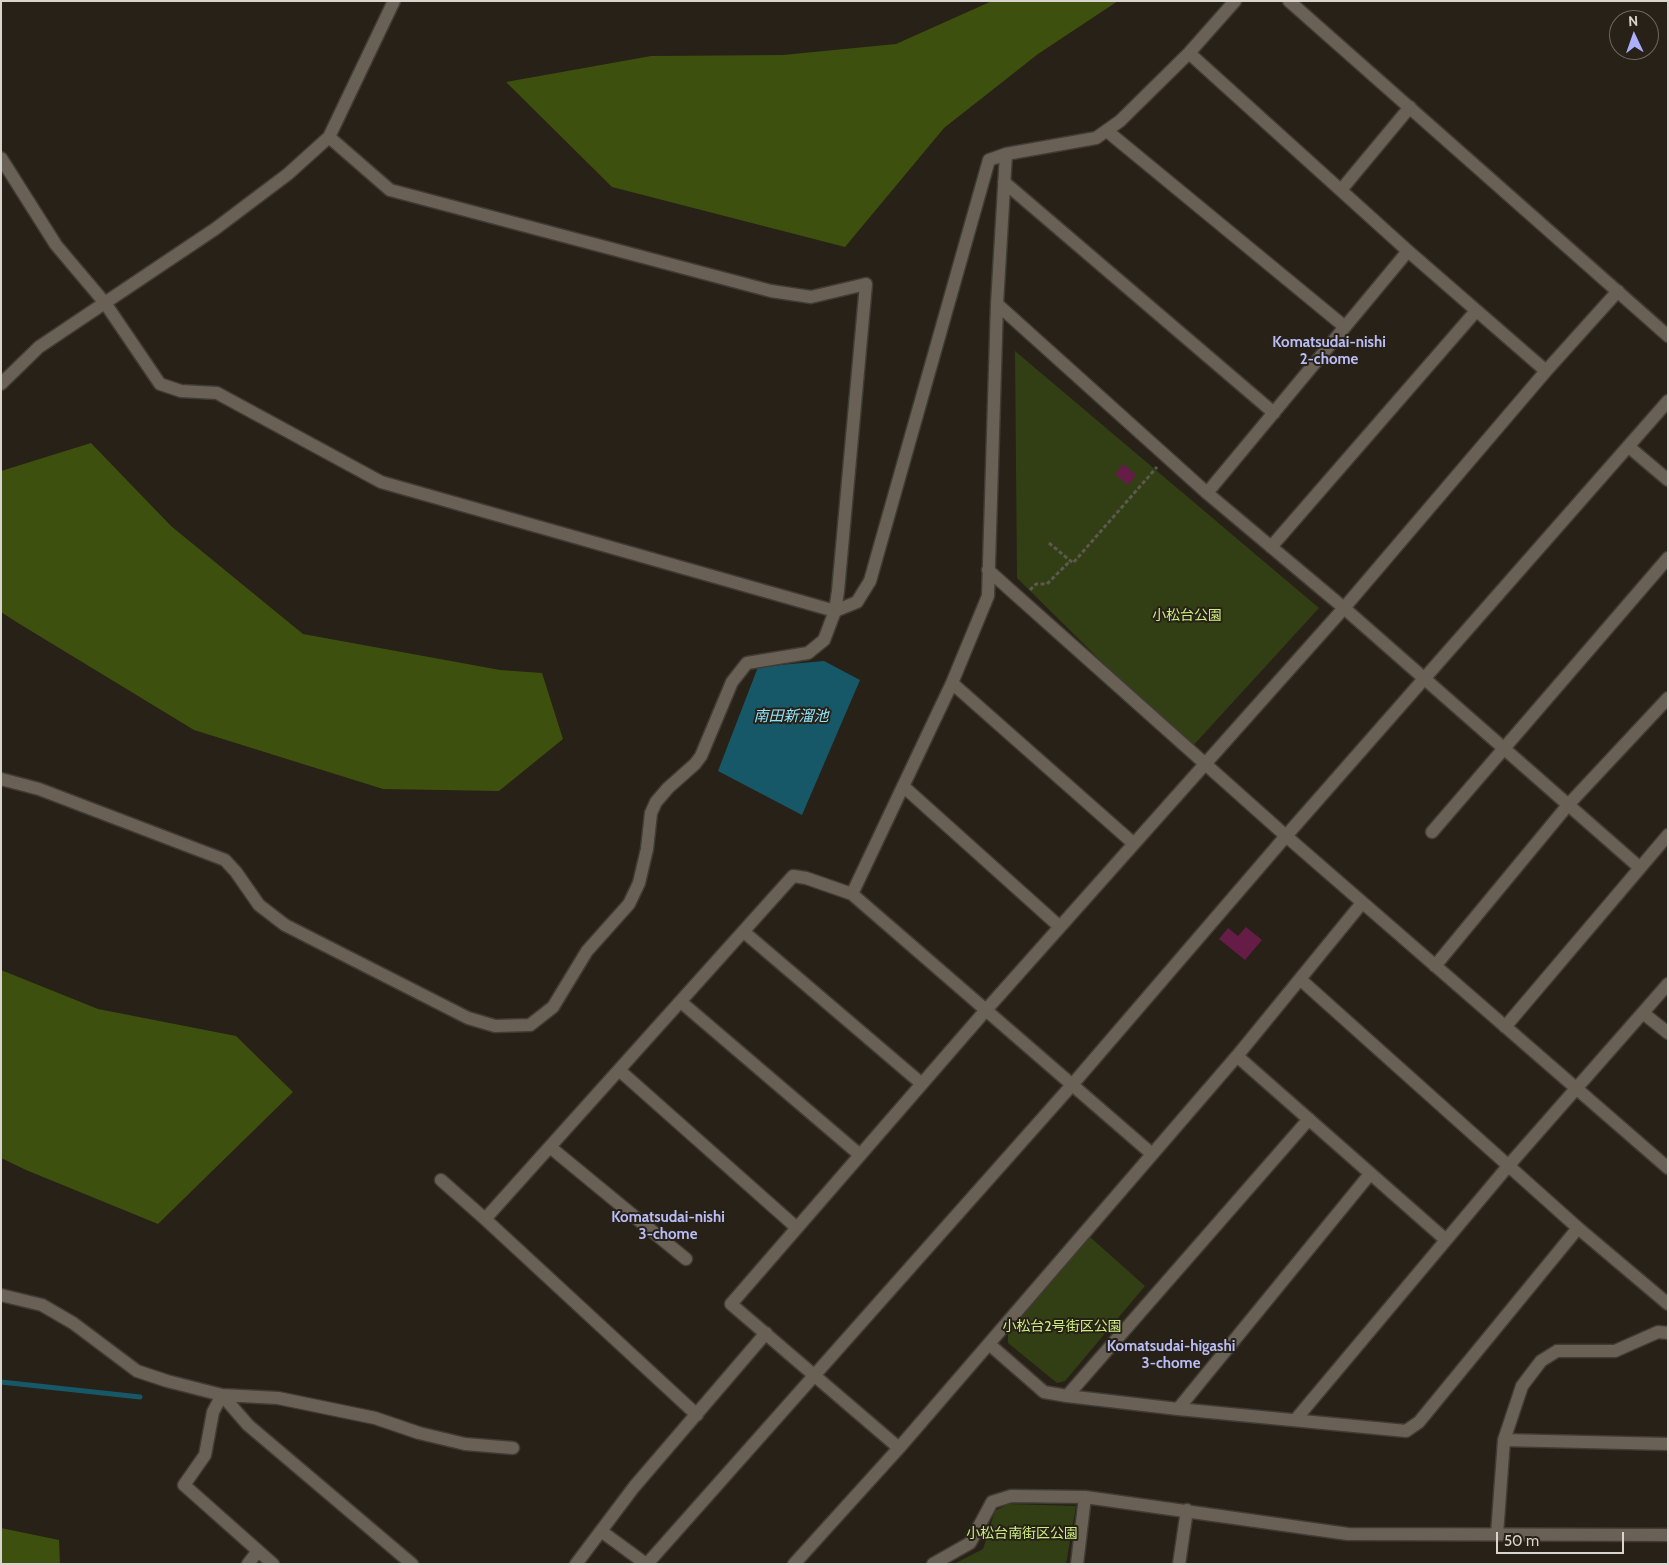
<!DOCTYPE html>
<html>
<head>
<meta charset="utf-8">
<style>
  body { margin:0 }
  #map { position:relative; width:1669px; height:1565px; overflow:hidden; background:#272117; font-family:Cabin,sans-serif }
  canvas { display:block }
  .frame { position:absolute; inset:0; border:2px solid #d9d5ce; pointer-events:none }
  .north { position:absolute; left:1609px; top:10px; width:50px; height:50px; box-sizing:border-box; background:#272117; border:1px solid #6e6960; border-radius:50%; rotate:357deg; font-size:14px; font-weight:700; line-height:20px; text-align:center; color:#d9d5ce }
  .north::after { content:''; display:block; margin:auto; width:18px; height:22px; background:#acaffb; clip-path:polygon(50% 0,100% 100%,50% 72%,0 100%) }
  .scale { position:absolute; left:1496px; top:1532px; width:128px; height:22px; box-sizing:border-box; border:2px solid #d9d5ce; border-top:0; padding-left:6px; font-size:15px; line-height:18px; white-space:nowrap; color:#d9d5ce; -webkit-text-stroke:4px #272117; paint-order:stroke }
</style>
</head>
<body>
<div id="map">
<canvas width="1669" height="1565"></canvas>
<div class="frame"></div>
<div class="north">N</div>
<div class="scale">50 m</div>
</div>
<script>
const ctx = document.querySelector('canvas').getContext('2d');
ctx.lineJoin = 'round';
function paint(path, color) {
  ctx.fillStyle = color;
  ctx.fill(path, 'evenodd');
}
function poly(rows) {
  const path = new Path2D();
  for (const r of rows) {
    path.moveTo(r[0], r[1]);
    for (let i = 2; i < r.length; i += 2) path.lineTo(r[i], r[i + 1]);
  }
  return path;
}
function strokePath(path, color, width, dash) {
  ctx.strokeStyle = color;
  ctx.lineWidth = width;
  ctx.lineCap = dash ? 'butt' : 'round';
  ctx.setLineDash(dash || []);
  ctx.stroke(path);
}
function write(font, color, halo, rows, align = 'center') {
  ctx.font = font + ' Cabin,"Noto Sans JP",sans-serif';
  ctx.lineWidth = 4;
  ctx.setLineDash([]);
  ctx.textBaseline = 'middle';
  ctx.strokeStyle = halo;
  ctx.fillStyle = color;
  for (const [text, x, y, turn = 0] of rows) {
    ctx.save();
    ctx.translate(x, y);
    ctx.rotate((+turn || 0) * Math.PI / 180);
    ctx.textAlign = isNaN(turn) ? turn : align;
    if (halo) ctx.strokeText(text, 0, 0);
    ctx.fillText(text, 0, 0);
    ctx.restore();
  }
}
paint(poly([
  [1015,351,1319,608,1190,749,1017,578],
  [1090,1237,1145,1286,1065,1381,1057,1383,1008,1343,1008,1332],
  [1008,1504,1076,1506,1066,1564,954,1564,983,1549,995,1511]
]), '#323f14');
paint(poly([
  [992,1,1118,1,1038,54,944,128,845,247,612,187,506,82,651,56,783,55,896,44],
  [91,443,171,526,303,634,500,670,542,673,563,739,499,791,383,789,194,730,18,623,1,612,1,471],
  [1,970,98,1009,236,1036,293,1092,158,1224,26,1170,1,1158],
  [1,1528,59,1540,60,1564,1,1564]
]), '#3e500d');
paint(poly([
  [824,661,860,680,802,815,718,771,758,667]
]), '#175868');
strokePath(poly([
  [1,1382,140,1397]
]), '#175868', 5);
paint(poly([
  [1123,464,1136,475,1128,485,1115,474],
  [1246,927,1262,940,1245,960,1219,939,1228,928,1238,936]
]), '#651d47');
const minor = poly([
  [1289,1,1668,336],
  [1189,53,1408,251,1546,371],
  [1107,131,1345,327],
  [1,158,56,245,105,303,160,384,181,391,217,393,381,482,835,611,857,602,870,581,989,160,1006,154,1096,138,1120,121,1189,53,1235,1],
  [1004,182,1274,413],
  [1341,190,1410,107],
  [997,304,1207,493,1344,608,1639,867],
  [1,384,39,347,215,229,288,174,329,137,394,1],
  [1629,447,1668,480],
  [1207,493,1408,251],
  [1271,547,1476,311],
  [988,570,1286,836,1668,1168],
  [952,683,1133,843],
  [1,779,39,789,225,860,236,872,259,905,285,925,468,1018,495,1026,530,1025,553,1007,587,951,629,904,639,883,647,849,651,813,656,802,668,788,695,764,701,756,732,682,747,663,808,653,824,640,835,611,838,591,866,284,811,297,771,291,390,190,329,137],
  [903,786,1060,927],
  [1432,832,1668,558],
  [852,894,952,683,988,596,997,304,1006,154],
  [744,932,922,1084],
  [1435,966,1568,805,1668,698],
  [1301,980,1578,1228,1668,1304],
  [681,1002,860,1155],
  [1643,1013,1668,1033],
  [1505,1027,1668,835],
  [1237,1056,1446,1240],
  [619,1070,797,1228],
  [550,1147,686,1259],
  [441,1180,485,1219,697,1415],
  [485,1219,793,876,806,878,852,894,1152,1154],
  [1,1295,42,1305,73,1323,137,1371,167,1381,222,1395,278,1398,375,1418,419,1433,465,1444,513,1448],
  [989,1344,1044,1392,1067,1396,1178,1409,1406,1431,1419,1422,1578,1228],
  [222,1395,248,1425,412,1564],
  [222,1395,213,1412,205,1455,184,1485,273,1564],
  [1067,1396,1309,1119],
  [1178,1409,1370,1174],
  [1296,1419,1509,1165,1668,984],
  [1504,1440,1668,1444],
  [899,1448,731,1304,986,1010,1344,608,1546,371,1618,291],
  [601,1531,646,1564],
  [1497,1534,1504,1440,1522,1386,1541,1361,1557,1351,1615,1351,1658,1332,1668,1333],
  [248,1564,258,1551],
  [576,1564,634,1487,766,1333],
  [794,1564,899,1448,1237,1056,1362,903],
  [933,1564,970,1543,992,1502,1011,1496,1085,1497,1348,1534,1668,1535],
  [1077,1564,1085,1497],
  [1179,1564,1187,1510]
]);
const tertiary = poly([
  [647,1564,1072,1085,1286,836,1668,401]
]);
strokePath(minor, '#403b34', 15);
strokePath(tertiary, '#403b34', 15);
strokePath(poly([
  [1049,543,1073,563,1157,467],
  [1030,590,1036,584,1047,584,1070,561]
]), '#5e594f', 3, [4, 2.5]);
strokePath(minor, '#696156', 12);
strokePath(tertiary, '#696156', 12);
write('14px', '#cbee7f', '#272117', [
  ["小松台公園",1187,616],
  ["小松台2号街区公園",1062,1327],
  ["小松台南街区公園",1022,1534]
]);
write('bold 15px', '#b9bcf5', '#272117', [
  ["Komatsudai-nishi",1329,343],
  ["2-chome",1329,360],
  ["Komatsudai-nishi",668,1218],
  ["3-chome",668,1235],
  ["Komatsudai-higashi",1171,1347],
  ["3-chome",1171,1364]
]);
write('italic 15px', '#92e3fb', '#272117', [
  ["南田新溜池",791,717]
]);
</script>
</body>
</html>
